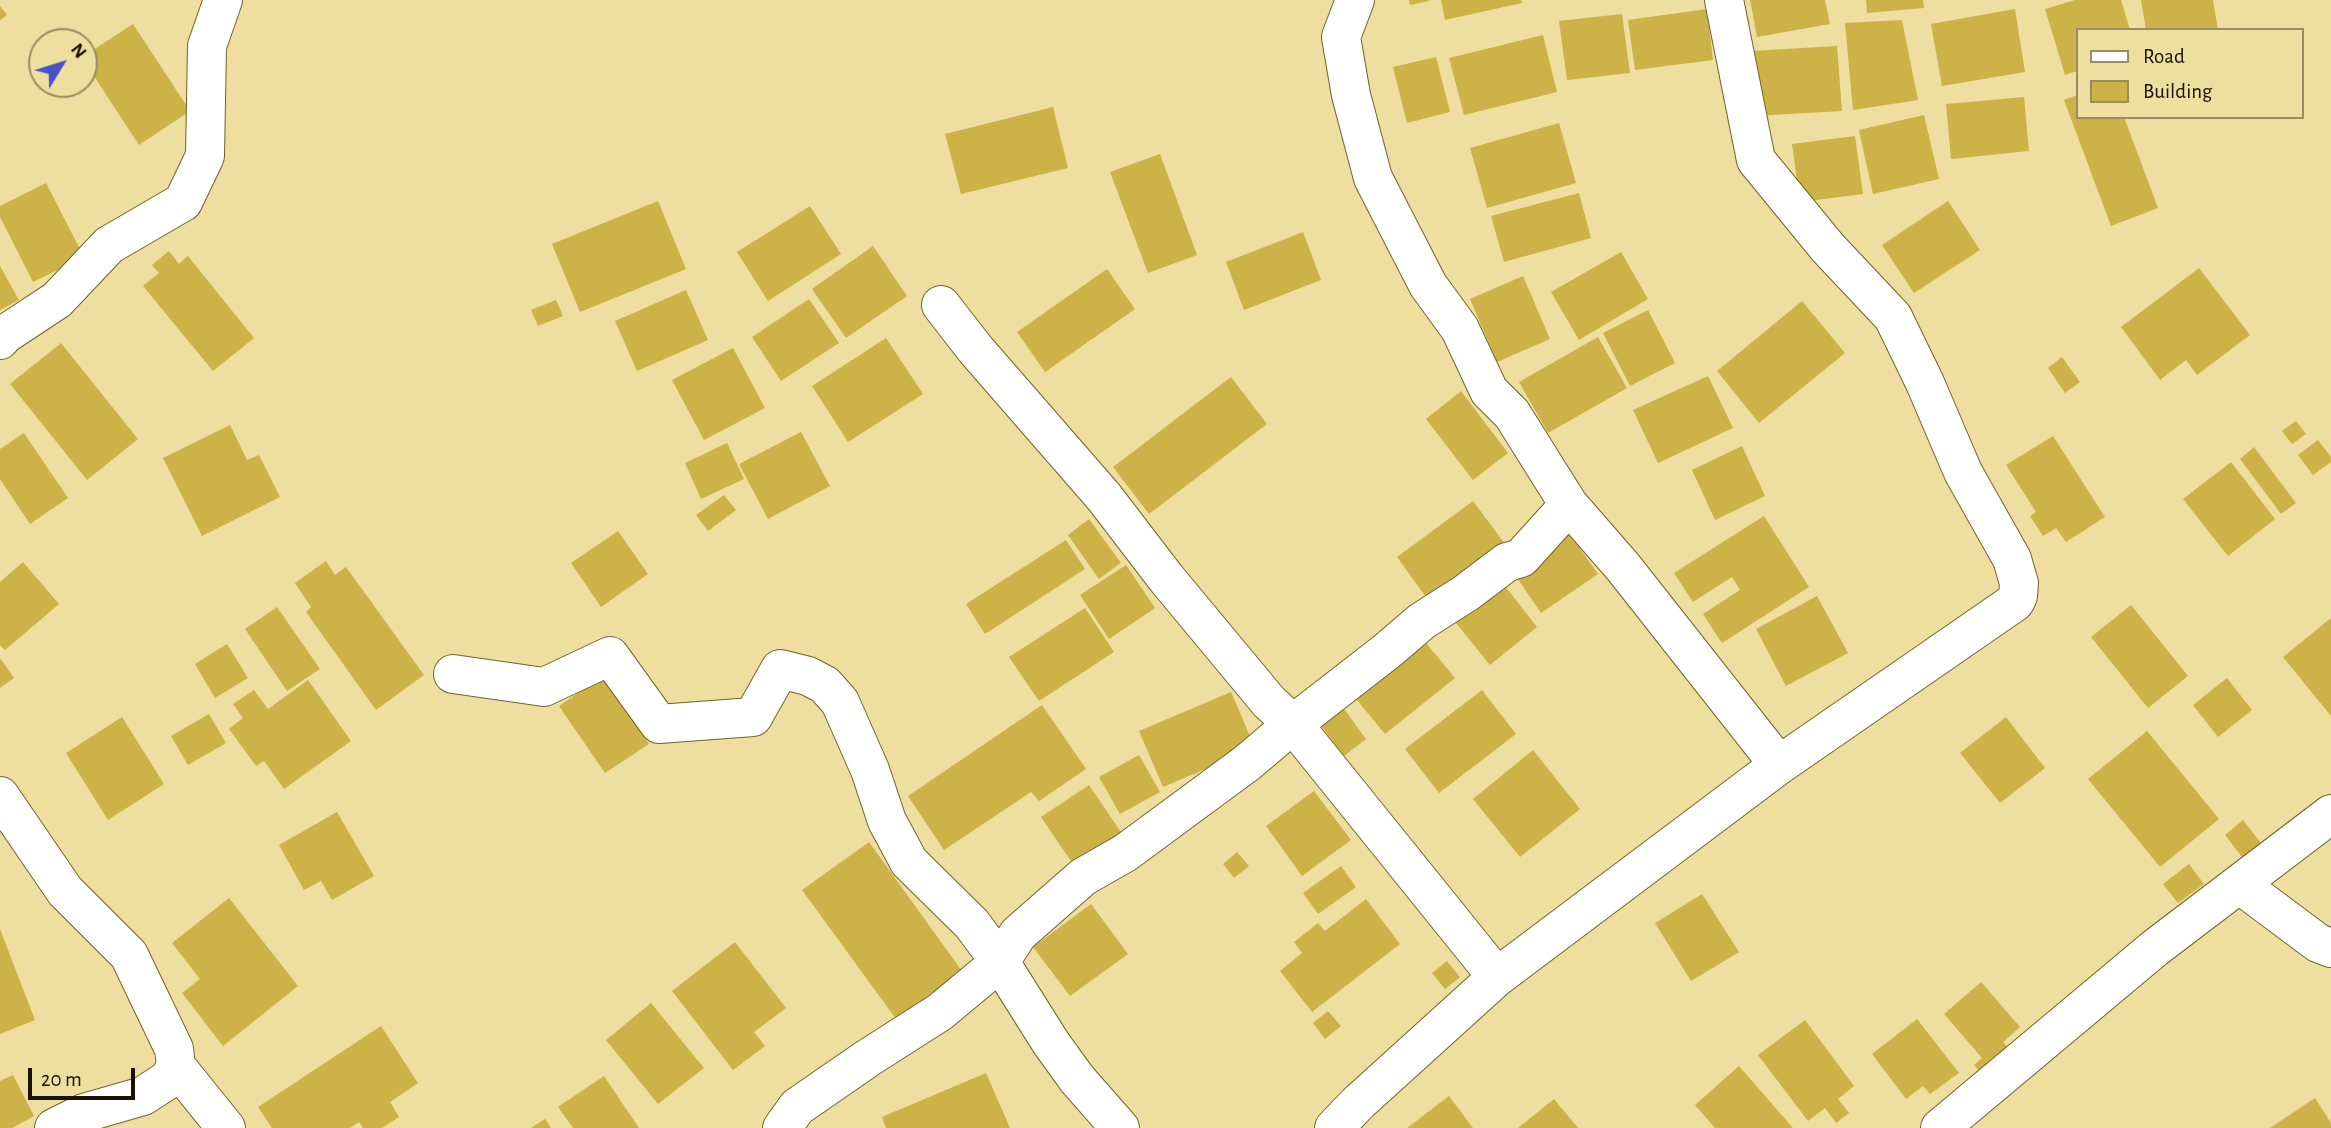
<!DOCTYPE html>
<html>
<head>
<meta charset="utf-8">
<style>
  body { margin:0 }
  #map { position:relative; width:2331px; height:1128px; overflow:hidden; background:#eedea0; font-family:"Alegreya Sans",sans-serif }
  canvas { display:block }
  .legend { position:absolute; left:2076px; top:28px; width:228px; height:91px; box-sizing:border-box; background:#eedea0; border:2px solid #998c60; margin:0; padding:9px 12px; list-style:none; font-size:21px; color:#191200 }
  .legend li { display:flex; align-items:center; gap:14px; height:35px }
  .legend b { width:35px; border:2px solid #998c60 }
  .north { position:absolute; left:28px; top:28px; width:70px; height:70px; box-sizing:border-box; background:#eedea0; border:2px solid #998c60; border-radius:50%; rotate:52deg; font-size:19px; font-weight:700; line-height:28px; text-align:center; color:#191200 }
  .north::after { content:''; display:block; margin:auto; width:24px; height:32px; background:#4a50c5; clip-path:polygon(50% 0,100% 100%,50% 72%,0 100%) }
  .scale { position:absolute; left:28px; top:1068px; width:107px; height:32px; box-sizing:border-box; border:4px solid #191200; border-top:0; padding-left:9px; font-size:21px; line-height:24px; white-space:nowrap; color:#191200; -webkit-text-stroke:5px #eedea0; paint-order:stroke }
</style>
</head>
<body>
<div id="map">
<canvas width="2331" height="1128"></canvas>
<ul class="legend">
<li><b style="height:9px;background:#fff"></b>Road</li>
<li><b style="height:19px;background:#ccb247"></b>Building</li>
</ul>
<div class="north">N</div>
<div class="scale">20 m</div>
</div>
<script>
const ctx = document.querySelector('canvas').getContext('2d');
ctx.lineJoin = 'round';
function paint(path, color) {
  ctx.fillStyle = color;
  ctx.fill(path, 'evenodd');
}
function poly(rows) {
  const path = new Path2D();
  for (const r of rows) {
    path.moveTo(r[0], r[1]);
    for (let i = 2; i < r.length; i += 2) path.lineTo(r[i], r[i + 1]);
  }
  return path;
}
function strokePath(path, color, width, dash) {
  ctx.strokeStyle = color;
  ctx.lineWidth = width;
  ctx.lineCap = dash ? 'butt' : 'round';
  ctx.setLineDash(dash || []);
  ctx.stroke(path);
}
paint(poly([
  [1409,0,1429,0,1429,1,1410,5],
  [1441,0,1521,0,1522,3,1445,20],
  [1750,0,1825,0,1830,24,1757,37],
  [1866,0,1923,0,1924,8,1867,13],
  [2075,0,2121,0,2130,30,2077,30,2077,71,2065,75,2045,9],
  [2141,0,2213,0,2218,30,2146,30],
  [0,6,7,15,0,20],
  [1707,9,1713,60,1635,70,1628,20],
  [2015,9,2025,72,1942,86,1931,24],
  [1622,14,1630,73,1567,80,1559,21],
  [1902,20,1918,100,1853,110,1845,23],
  [133,24,190,111,139,145,84,61,84,56],
  [1543,35,1557,92,1464,115,1449,58],
  [1837,46,1842,111,1755,116,1751,51],
  [1436,57,1450,112,1407,123,1393,67],
  [2077,95,2077,117,2124,117,2158,208,2111,226,2064,100],
  [2024,97,2029,151,1951,159,1946,104],
  [1053,107,1068,168,961,194,945,134],
  [1924,115,1939,179,1873,194,1859,130],
  [1559,123,1576,183,1487,208,1470,148],
  [1855,136,1863,194,1800,202,1792,144],
  [1160,154,1197,255,1148,273,1110,172],
  [46,183,84,257,33,282,0,217,0,206],
  [1579,193,1591,238,1504,262,1491,216],
  [658,201,686,269,580,312,552,244],
  [1948,201,1980,250,1914,293,1882,245],
  [810,206,841,254,768,301,737,252],
  [1303,232,1321,280,1244,310,1226,262],
  [873,246,907,296,846,338,812,289],
  [169,251,179,264,188,256,254,338,213,371,143,286,159,273,152,265],
  [1621,252,1648,299,1579,340,1551,292],
  [0,266,19,300,0,310],
  [2199,268,2250,335,2197,375,2186,360,2160,380,2121,327],
  [1107,269,1135,309,1045,372,1017,332],
  [1523,276,1550,339,1497,362,1470,299],
  [686,290,708,340,637,371,615,321],
  [809,299,839,343,781,381,752,337],
  [556,300,563,316,538,326,531,310],
  [1802,301,1845,353,1759,423,1717,371],
  [1648,310,1675,363,1630,386,1603,333],
  [1598,337,1627,388,1548,433,1519,382],
  [886,338,923,394,848,442,812,386],
  [61,343,138,439,87,480,10,384],
  [733,348,765,408,704,440,672,380],
  [2062,357,2080,382,2065,393,2048,368],
  [1708,376,1733,428,1658,463,1633,410],
  [1231,377,1267,424,1149,514,1113,467],
  [1461,391,1508,453,1473,480,1426,419],
  [2296,421,2306,434,2292,444,2282,431],
  [230,425,247,460,259,455,280,497,202,536,163,458],
  [801,432,830,486,768,519,739,464],
  [24,433,68,498,30,524,0,479,0,449],
  [2053,436,2105,517,2066,542,2056,528,2043,536,2030,516,2036,512,2006,465],
  [2318,440,2331,457,2331,462,2313,475,2298,455],
  [727,443,744,479,701,499,685,463],
  [1742,446,1765,496,1715,520,1692,470],
  [2254,447,2296,503,2281,514,2240,459],
  [2231,462,2275,519,2228,556,2183,499],
  [724,495,736,510,708,531,696,515],
  [1473,501,1508,548,1431,604,1397,557],
  [1764,516,1809,587,1722,643,1703,614,1740,590,1732,577,1693,602,1674,573],
  [1089,519,1121,563,1099,579,1068,535],
  [618,531,648,574,601,607,571,563],
  [1569,533,1598,574,1541,613,1513,572],
  [1066,540,1085,569,985,634,966,604],
  [326,561,335,575,346,567,424,675,376,710,306,612,311,607,295,583],
  [23,562,59,604,5,650,0,645,0,582],
  [1126,565,1155,608,1109,639,1080,595],
  [1501,581,1537,627,1490,665,1452,618],
  [1817,596,1848,653,1786,686,1756,629],
  [2131,605,2188,676,2148,708,2091,637],
  [277,607,320,669,287,691,245,629],
  [1085,608,1114,652,1039,701,1009,657],
  [2331,618,2331,716,2283,657],
  [1417,632,1455,678,1385,734,1347,688],
  [227,644,248,678,215,698,195,664],
  [0,658,14,678,0,688],
  [603,676,649,744,605,773,559,706],
  [2227,678,2252,710,2218,737,2193,705],
  [308,680,351,741,284,789,264,761,256,766,229,729,243,718,233,704,254,690,268,709],
  [1482,690,1516,734,1439,793,1405,749],
  [1231,692,1255,748,1163,787,1139,731],
  [1336,698,1366,739,1344,756,1313,715],
  [1042,705,1086,769,1039,801,1031,792,944,850,908,796],
  [209,714,226,743,188,765,171,736],
  [122,717,164,784,108,820,66,753],
  [2006,717,2045,768,2000,803,1960,753],
  [2147,731,2219,819,2160,867,2088,779],
  [1533,750,1580,809,1520,857,1473,799],
  [1139,755,1160,792,1120,814,1099,777],
  [1089,785,1125,838,1077,870,1041,817],
  [1314,791,1351,840,1302,876,1266,826],
  [337,812,374,876,332,900,321,881,304,890,279,845],
  [2243,820,2261,843,2242,857,2225,835],
  [869,842,962,971,896,1019,802,890],
  [1237,852,1249,866,1234,878,1223,864],
  [2189,864,2204,884,2178,903,2163,884],
  [1341,866,1356,887,1318,914,1303,893],
  [1702,894,1739,952,1691,981,1655,923],
  [229,898,298,986,223,1046,182,993,200,979,172,943],
  [1366,899,1400,944,1312,1012,1280,971,1302,953,1294,942,1318,923,1325,931],
  [1091,904,1128,954,1070,996,1033,947],
  [0,929,35,1020,0,1034],
  [735,942,786,1008,754,1032,765,1046,733,1070,672,991],
  [1447,961,1460,977,1445,989,1432,973],
  [1981,982,2020,1027,2003,1042,2015,1056,1987,1081,1974,1065,1982,1058,1944,1014],
  [651,1003,704,1068,658,1104,606,1040],
  [1328,1011,1341,1026,1325,1039,1313,1023],
  [1917,1019,1959,1073,1930,1094,1923,1086,1906,1099,1872,1054],
  [1805,1020,1854,1086,1838,1099,1849,1113,1836,1123,1825,1108,1808,1121,1758,1055],
  [381,1026,418,1083,390,1102,399,1117,382,1128,363,1128,359,1122,350,1128,272,1128,258,1107],
  [1739,1066,1793,1128,1715,1128,1695,1105],
  [986,1073,1010,1128,886,1128,882,1117],
  [13,1075,34,1116,12,1128,0,1128,0,1081],
  [604,1076,639,1128,573,1128,558,1107],
  [1449,1096,1473,1128,1407,1128],
  [2315,1098,2331,1123,2331,1128,2270,1128],
  [1554,1099,1578,1128,1518,1128],
  [545,1119,551,1128,531,1128]
]), '#ccb247');
const minor = poly([
  [941,305,976,350,1104,497,1166,578,1269,702,1293,724,1497,977],
  [0,340,4,335,57,300,109,245,183,202,205,156,207,46,223,0],
  [1569,505,1623,567,1779,765],
  [453,674,544,687,610,656,659,724,753,717,780,669,808,676,825,685,840,702,870,770,887,821,909,862,972,924,1000,962,940,1012,868,1058,797,1107,782,1128],
  [0,796,65,891,129,955,174,1049,176,1066,169,1079,143,1096,84,1113,54,1128],
  [2239,884,2318,943,2331,948],
  [176,1066,226,1128],
  [1120,1128,1077,1079,1051,1043,1000,962,1018,934,1083,877,1125,853,1247,763,1293,724,1387,651,1422,621,1466,593,1507,562,1521,558,1569,505,1512,414,1489,391,1460,329,1428,285,1373,178,1351,95,1341,37,1355,0],
  [1334,1128,1358,1103,1497,977,1779,765,2015,602,2018,596,2019,583,2012,559,1963,472,1925,383,1893,317,1828,248,1756,160,1724,0],
  [1940,1128,2155,948,2331,814]
]);
strokePath(minor, '#726328', 40);
strokePath(minor, '#fff', 38);
</script>
</body>
</html>
